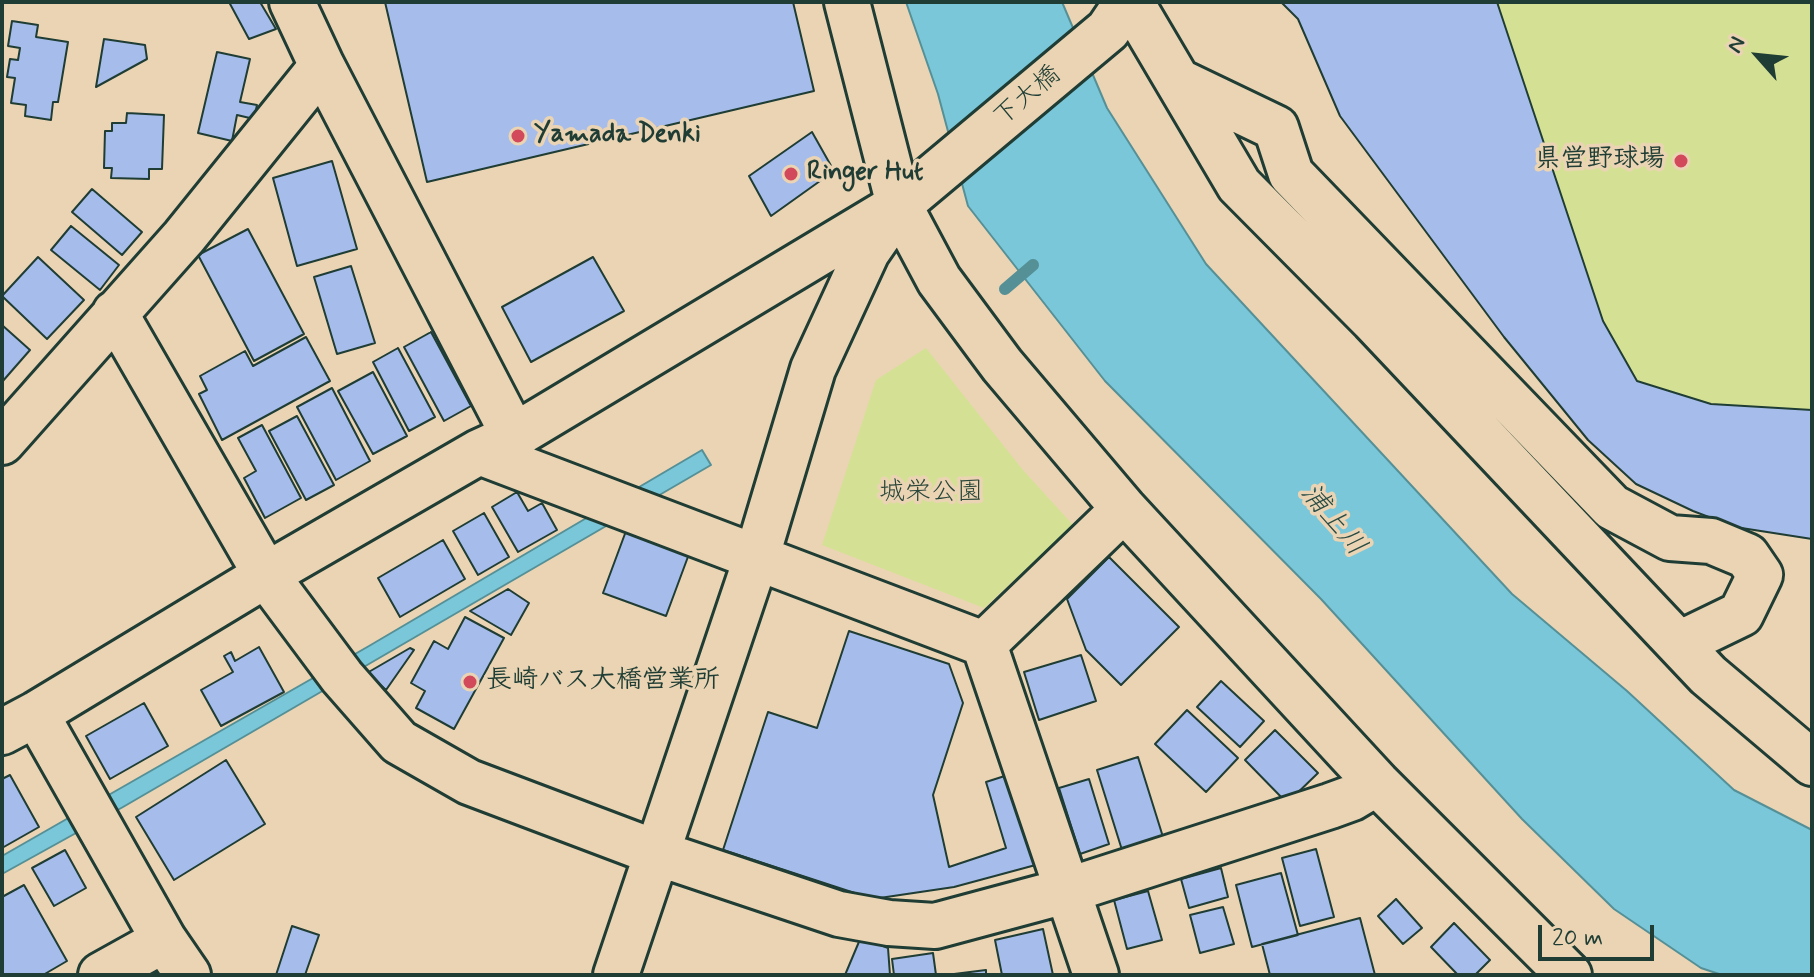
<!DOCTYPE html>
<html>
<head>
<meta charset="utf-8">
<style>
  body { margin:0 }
  #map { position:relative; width:1814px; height:977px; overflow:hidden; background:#ead4b3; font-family:Mynerve,sans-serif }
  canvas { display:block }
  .frame { position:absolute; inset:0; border:4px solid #1f3d34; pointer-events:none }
  .north { position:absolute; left:1718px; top:16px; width:80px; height:80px; -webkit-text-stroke:6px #ead4b3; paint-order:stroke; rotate:297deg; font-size:22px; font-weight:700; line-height:32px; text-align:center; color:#1f3d34 }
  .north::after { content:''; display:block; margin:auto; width:28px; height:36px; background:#1f3d34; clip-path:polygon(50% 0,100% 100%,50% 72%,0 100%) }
  .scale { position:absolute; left:1538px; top:925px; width:116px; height:36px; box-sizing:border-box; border:4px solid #1f3d34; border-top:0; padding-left:10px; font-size:24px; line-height:28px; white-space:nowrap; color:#1f3d34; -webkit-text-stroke:6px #ead4b3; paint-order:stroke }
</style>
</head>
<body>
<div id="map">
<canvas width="1814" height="977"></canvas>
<div class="frame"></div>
<div class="north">N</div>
<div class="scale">20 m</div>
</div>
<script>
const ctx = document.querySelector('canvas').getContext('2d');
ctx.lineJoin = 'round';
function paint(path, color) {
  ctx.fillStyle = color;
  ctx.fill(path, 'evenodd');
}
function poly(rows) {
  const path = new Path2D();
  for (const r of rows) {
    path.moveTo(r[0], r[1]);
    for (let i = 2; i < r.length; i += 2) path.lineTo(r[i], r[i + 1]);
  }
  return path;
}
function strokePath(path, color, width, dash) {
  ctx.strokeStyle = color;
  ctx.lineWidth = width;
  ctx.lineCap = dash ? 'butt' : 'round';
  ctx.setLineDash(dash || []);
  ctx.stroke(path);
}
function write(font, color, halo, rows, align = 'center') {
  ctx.font = font + ' Mynerve,"Klee One",sans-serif';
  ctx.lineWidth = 7;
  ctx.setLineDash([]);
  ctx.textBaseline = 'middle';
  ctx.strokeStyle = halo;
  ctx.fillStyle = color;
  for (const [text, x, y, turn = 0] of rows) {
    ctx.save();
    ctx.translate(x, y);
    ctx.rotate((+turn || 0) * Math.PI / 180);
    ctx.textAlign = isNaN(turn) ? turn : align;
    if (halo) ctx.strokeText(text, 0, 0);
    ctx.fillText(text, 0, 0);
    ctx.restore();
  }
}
paint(poly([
  [1497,2,1812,2,1812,410,1711,404,1637,381,1603,321],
  [926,348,1023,470,1073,525,984,608,822,545,876,380]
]), '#d4e194');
const water = poly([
  [906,2,1062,2,1107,108,1206,264,1512,594,1627,691,1734,790,1812,830,1812,975,1722,975,1701,968,1614,909,1522,819,1321,599,1105,381,968,206,938,94,906,2],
  [702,450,711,465,123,807,2,874,2,856,369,646,702,450]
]);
paint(water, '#7ac7d9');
strokePath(water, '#569097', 2);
strokePath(poly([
  [1005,289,1033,265]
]), '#569097', 12);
const building = poly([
  [229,2,260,2,276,29,249,39,229,2],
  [385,2,793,2,814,91,427,182,385,2],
  [1281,2,1497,2,1603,321,1637,381,1711,404,1812,410,1812,539,1735,527,1693,511,1636,484,1588,440,1504,337,1340,116,1298,19,1281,2],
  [12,21,38,25,36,37,68,42,58,102,53,102,51,120,25,116,26,105,11,103,15,78,7,77,10,59,18,60,20,48,8,46,12,21],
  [104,39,145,45,147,59,96,87,104,39],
  [217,52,250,59,240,102,257,105,254,119,237,115,232,141,198,133,217,52],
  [127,113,164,115,162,169,149,169,149,179,111,178,112,168,104,168,105,131,112,131,112,123,126,123,127,113],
  [812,132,834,171,771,216,749,176,812,132],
  [332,161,357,249,297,266,273,178,332,161],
  [92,189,142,232,122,255,72,212,92,189],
  [71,226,119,265,100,290,51,250,71,226],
  [248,229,304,334,254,361,198,255,248,229],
  [38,257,84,300,47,339,2,296,38,257],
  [593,257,624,311,531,362,502,307,593,257],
  [351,266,375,343,337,354,314,277,351,266],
  [2,325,30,350,2,382,2,325],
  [431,332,471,406,444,421,404,347,431,332],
  [306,337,330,381,222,440,199,394,207,390,200,376,245,351,253,366,306,337],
  [398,348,435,417,409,431,373,362,398,348],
  [373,372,407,436,373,454,338,391,373,372],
  [332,388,370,461,336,480,297,407,332,388],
  [297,416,334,485,306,500,269,431,297,416],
  [262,425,301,498,265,518,244,478,256,471,238,438,262,425],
  [517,492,528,511,542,503,557,530,518,552,492,507,517,492],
  [484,513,509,557,478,575,453,531,484,513],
  [626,531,689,554,666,616,603,593,626,531],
  [443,540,465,579,400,617,378,578,443,540],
  [1109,557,1179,627,1121,685,1086,650,1067,599,1109,557],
  [508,589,529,603,511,635,470,611,508,589],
  [465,617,504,638,454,729,416,708,425,691,411,683,434,641,448,649,465,617],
  [849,631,949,664,963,703,933,795,949,867,1006,848,986,782,1014,773,1043,863,954,887,873,899,723,850,768,712,817,728,849,631],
  [259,647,284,692,221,726,201,690,233,672,224,656,231,652,235,661,259,647],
  [410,648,414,650,386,690,367,673,410,648],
  [1081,655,1096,701,1039,720,1024,672,1081,655],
  [1221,681,1264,721,1240,747,1197,707,1221,681],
  [144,703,168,746,110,779,86,736,144,703],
  [1187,710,1238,758,1206,792,1155,744,1187,710],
  [1275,730,1318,773,1287,803,1245,760,1275,730],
  [1138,757,1163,837,1122,850,1097,770,1138,757],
  [226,760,265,824,174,880,136,817,226,760],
  [10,775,39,827,2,848,2,779,10,775],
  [1089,779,1109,844,1080,854,1059,788,1089,779],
  [1316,849,1334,917,1300,926,1282,858,1316,849],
  [65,850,86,888,54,906,32,868,65,850],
  [1221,868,1228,897,1189,908,1181,879,1221,868],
  [1281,873,1298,935,1252,947,1236,885,1281,873],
  [24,885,67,961,43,975,2,975,2,897,24,885],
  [1148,891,1162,940,1127,949,1114,900,1148,891],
  [1396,899,1422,928,1403,944,1378,916,1396,899],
  [1223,907,1234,944,1200,953,1190,915,1223,907],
  [1360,918,1375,975,1270,975,1262,944,1360,918],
  [1454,923,1490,960,1475,975,1458,975,1431,947,1454,923],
  [292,926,319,935,305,975,276,975,292,926],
  [1043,929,1053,975,1002,975,995,940,1043,929],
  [861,937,888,948,890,975,845,975,861,937],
  [933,953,936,975,894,975,892,959,933,953],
  [986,970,986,975,946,975,986,970]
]);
paint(building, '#a6bcea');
strokePath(building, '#1f3d34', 2);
const minor = poly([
  [292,2,322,66,514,436],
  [847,2,899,205,939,280,1002,365,1124,509,1377,783,1569,975],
  [1131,2,1239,185,1373,320,1708,675,1812,763],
  [1178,81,1276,128,1291,174,1612,507,1670,538,1711,541,1747,556,1760,575,1741,614,1679,644],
  [115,313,266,575,342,677,399,742,469,782,657,853,839,914,889,923,935,926,1069,890,1330,806,1352,798,1377,783],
  [2,442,184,237,322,66],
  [479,452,984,644,1096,975],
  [984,644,1124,509],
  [36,714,164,940,188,975],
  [2,732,36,714,266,575,479,452,514,436,899,205,1108,30,1127,2],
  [101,975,164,940],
  [616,975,757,556,813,369,867,252,894,213]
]);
strokePath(minor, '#1f3d34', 50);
strokePath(minor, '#ead4b3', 44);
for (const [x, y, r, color] of [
  [518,136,8,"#d1495b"],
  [1681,161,8,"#d1495b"],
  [791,174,8,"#d1495b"],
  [470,682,8,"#d1495b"]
]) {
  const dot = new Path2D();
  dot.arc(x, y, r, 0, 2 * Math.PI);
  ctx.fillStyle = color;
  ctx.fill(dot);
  strokePath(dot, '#ead4b3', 3);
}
write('26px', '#1f3d34', '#ead4b3', [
  ["下大橋",1028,97,-40]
]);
write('bold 26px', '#1f3d34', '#ead4b3', [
  ["Yamada Denki",534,136],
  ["県営野球場",1665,161,"right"],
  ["Ringer Hut",807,174],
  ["長崎バス大橋営業所",486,682]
], 'left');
write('26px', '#284539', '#ead4b3', [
  ["城栄公園",931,494]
]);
write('italic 28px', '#284b44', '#ead4b3', [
  ["浦上川",1332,521,50]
]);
</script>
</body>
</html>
